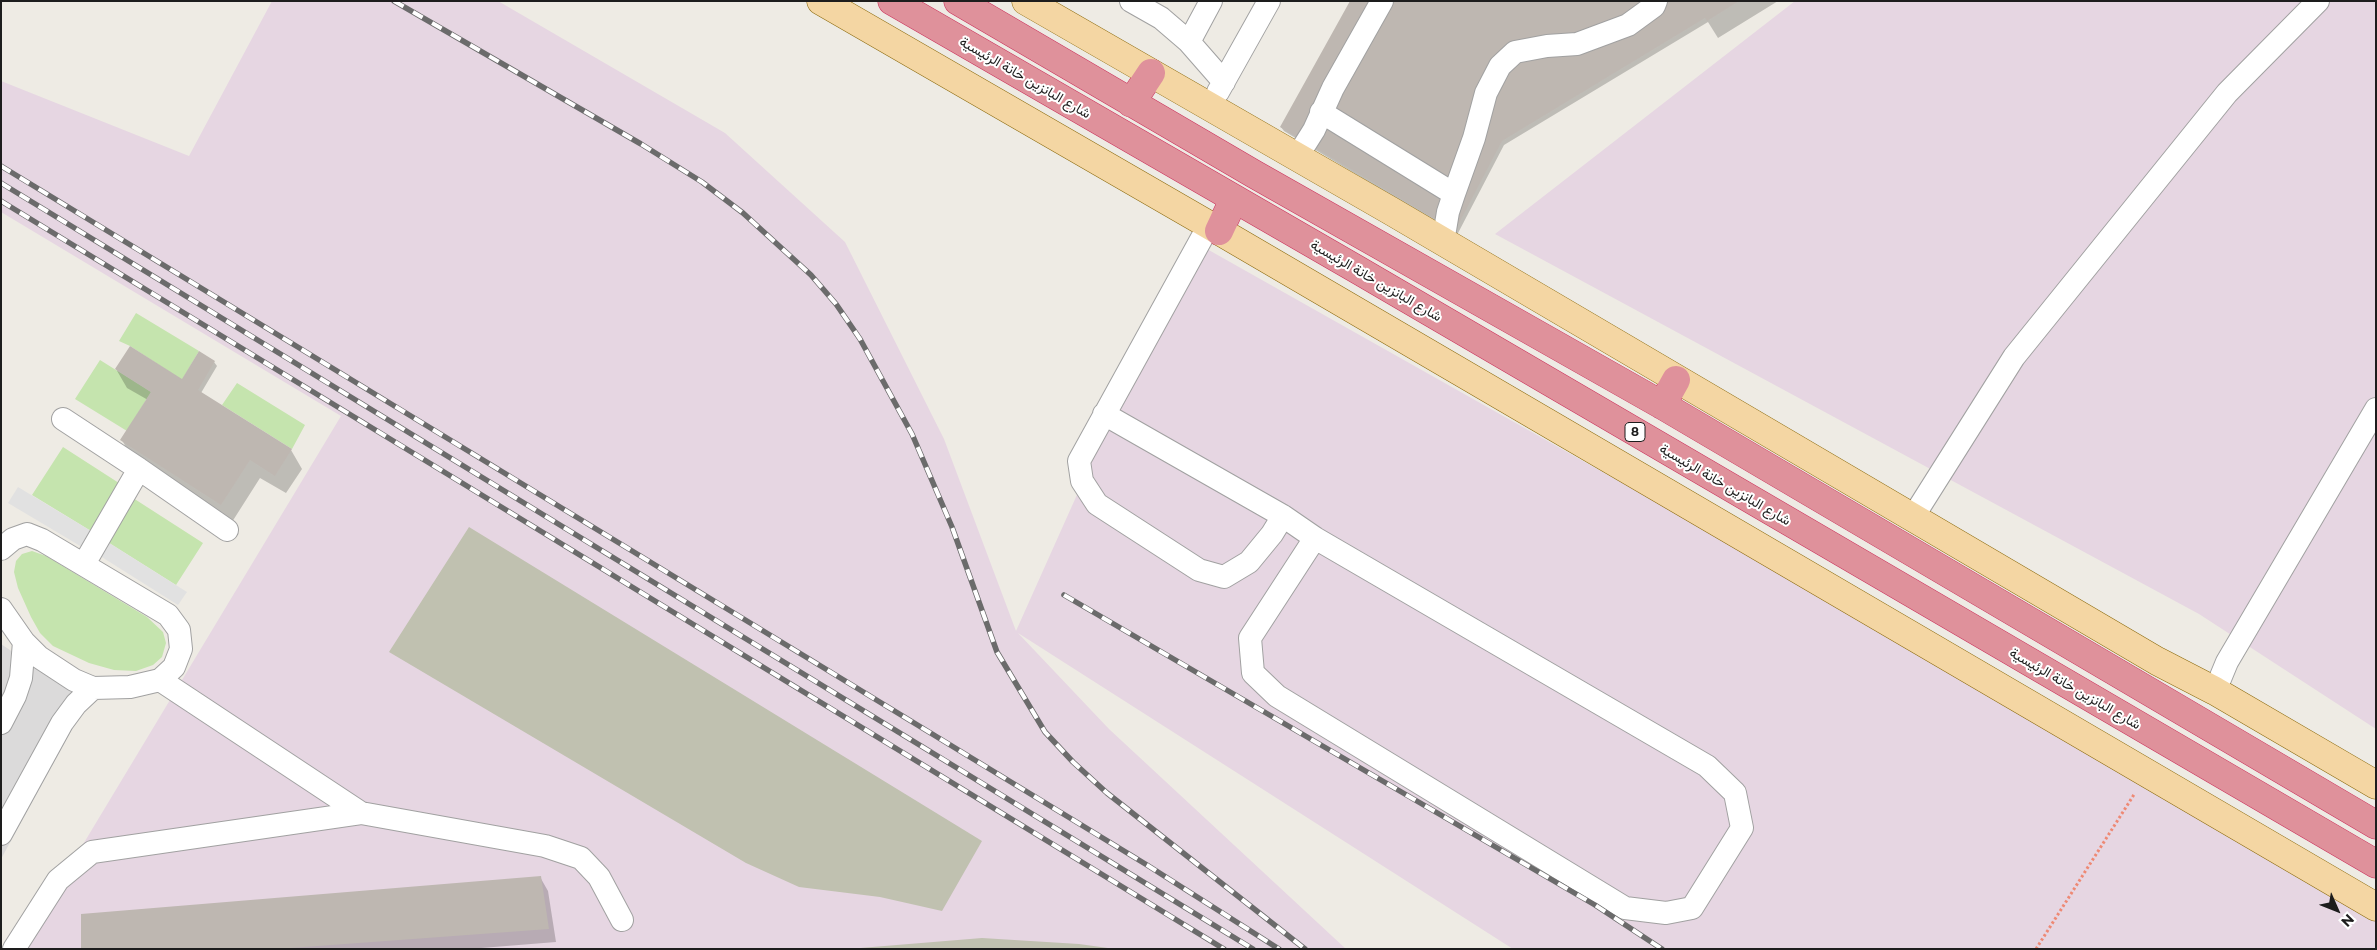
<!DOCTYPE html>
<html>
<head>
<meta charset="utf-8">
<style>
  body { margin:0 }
  #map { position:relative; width:2377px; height:950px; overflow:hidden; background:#eeebe4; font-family:Montserrat,sans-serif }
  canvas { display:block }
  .frame { position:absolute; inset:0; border:2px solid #1d1d1d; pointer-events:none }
  .north { position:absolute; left:2312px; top:885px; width:50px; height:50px; -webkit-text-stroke:4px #fff; paint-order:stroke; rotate:134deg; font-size:14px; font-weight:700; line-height:20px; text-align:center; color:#1d1d1d }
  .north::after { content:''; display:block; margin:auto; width:18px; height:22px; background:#1d1d1d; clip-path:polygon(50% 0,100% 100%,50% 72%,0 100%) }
</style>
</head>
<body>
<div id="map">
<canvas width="2377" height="950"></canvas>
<div class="frame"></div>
<div class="north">N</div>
</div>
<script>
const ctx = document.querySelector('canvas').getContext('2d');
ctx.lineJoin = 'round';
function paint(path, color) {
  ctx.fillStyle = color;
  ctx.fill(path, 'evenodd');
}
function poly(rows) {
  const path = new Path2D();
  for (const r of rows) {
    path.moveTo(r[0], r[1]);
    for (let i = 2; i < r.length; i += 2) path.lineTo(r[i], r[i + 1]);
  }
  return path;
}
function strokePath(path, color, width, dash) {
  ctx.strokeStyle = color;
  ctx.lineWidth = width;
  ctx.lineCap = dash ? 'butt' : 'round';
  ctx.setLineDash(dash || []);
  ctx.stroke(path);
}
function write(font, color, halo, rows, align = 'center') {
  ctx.font = font + ' Montserrat,Vazirmatn,sans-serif';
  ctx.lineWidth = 4;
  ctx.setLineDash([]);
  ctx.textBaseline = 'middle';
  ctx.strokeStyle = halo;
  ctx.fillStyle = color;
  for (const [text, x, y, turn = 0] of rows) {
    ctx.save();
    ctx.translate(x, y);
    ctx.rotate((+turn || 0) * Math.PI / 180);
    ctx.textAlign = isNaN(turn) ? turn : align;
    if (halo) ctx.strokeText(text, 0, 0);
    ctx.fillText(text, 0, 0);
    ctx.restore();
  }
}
paint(poly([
  [1,644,87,702,1,859]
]), '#dbdada');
paint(poly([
  [272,1,498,1,725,133,845,242,944,439,1016,631,1191,240,2376,908,2376,949,1513,949,1018,633,1109,729,1346,949,20,949,341,416,1,212,1,81,189,156],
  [1795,1,2376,1,2376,729,2199,614,1495,234]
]), '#e6d6e2');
paint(poly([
  [469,527,982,841,942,911,880,897,799,887,746,863,389,652],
  [982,938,1079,944,1115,949,848,949]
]), '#c0c1b0');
paint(poly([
  [136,313,199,351,182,380,130,346,119,341],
  [100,360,151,392,127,431,75,399],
  [237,383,305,425,292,449,222,405],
  [63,447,122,485,91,531,32,495],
  [133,498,203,543,176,585,106,541],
  [32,551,46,556,147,617,163,632,166,643,162,657,153,665,136,671,114,670,89,663,53,646,40,633,31,617,18,588,14,572,16,561,22,554]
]), '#c5e4ae');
paint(poly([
  [18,487,91,531,82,547,8,503],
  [106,541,187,592,178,605,97,554]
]), '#e1e1e1');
paint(poly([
  [1352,1,1778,1,1718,38,1708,22,1504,145,1457,235,1284,131,1281,127],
  [214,362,217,366,201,393,291,450,302,469,286,493,260,478,232,522,132,458,122,440,148,400,127,388,116,369,182,381],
  [540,877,548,891,556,942,469,949,82,949]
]), '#0003');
paint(poly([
  [1350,1,1739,1,1707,21,1705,18,1502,141,1455,231,1280,127],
  [130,346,182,379,199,351,215,361,198,390,292,449,275,476,250,460,221,505,120,440,151,392,115,369],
  [541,876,549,929,277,949,81,949,81,914]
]), '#beb7b1');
const minor = poly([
  [1131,1,1161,18,1189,42,1224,82],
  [1189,42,1211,1],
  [1218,92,1269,1],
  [1321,112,1454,194,1448,212,1443,242],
  [1297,157,1314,130,1333,88,1382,1],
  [1454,194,1474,138,1486,93,1500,66,1515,52,1547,46,1577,44,1628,25,1654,6,1656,1],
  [1209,225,1079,461,1082,481,1097,504,1199,570,1224,577,1249,562,1272,534,1283,516,1315,538,1707,766,1735,793,1742,828,1692,908,1666,913,1625,908,1277,696,1253,673,1250,638,1315,538],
  [1104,414,1283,516],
  [63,419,139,469,84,564],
  [139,469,227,530],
  [1913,517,2014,357,2227,93,2318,1],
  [1,549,13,539,27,534,42,540,168,615,179,630,181,649,174,667,160,680,130,687,93,688,74,680,39,657,24,642,1,609],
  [160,680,361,813,545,846,581,858,599,877,622,920],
  [2215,691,2227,662,2376,409],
  [1,723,15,696,21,678,24,642],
  [1,834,62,723,76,704,93,688],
  [14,949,58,880,92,852,361,813]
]);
const major = poly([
  [821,1,1209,225,2376,907],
  [1026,1,1391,211,2157,661,2215,691,2376,785]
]);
const highway = poly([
  [892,1,1358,270,2376,864],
  [958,1,1254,174,1662,405,2376,825],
  [1131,103,1151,73],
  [1219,231,1234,199],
  [1662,405,1676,380]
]);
strokePath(minor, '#a1a1a1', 24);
strokePath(major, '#8a690c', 29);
strokePath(highway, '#ca325c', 29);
strokePath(poly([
  [2036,949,2135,793]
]), '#ee8974', 3, [2.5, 2.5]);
strokePath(minor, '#fff', 22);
strokePath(major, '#f4d6a3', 28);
strokePath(highway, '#df919b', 28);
const rail = poly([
  [394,1,641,144,702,182,743,213,811,275,836,304,860,339,912,434,952,527,997,652,1045,732,1073,762,1107,793,1305,949],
  [1,166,1147,865,1279,949],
  [1,183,1253,949],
  [1,201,1224,949],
  [1064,595,1595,905,1662,949]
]);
strokePath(rail, '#6b6b6b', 5.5);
strokePath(rail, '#fff', 4, [11]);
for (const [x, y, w] of [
  [1635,432,20]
]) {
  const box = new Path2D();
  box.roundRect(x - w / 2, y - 9.5, w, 19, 4);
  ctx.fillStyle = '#fff';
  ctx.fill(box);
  strokePath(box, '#1d1d1d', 1);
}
write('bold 12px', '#1d1d1d', null, [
  ["8",1635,432]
]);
write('14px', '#1d1d1d', '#fff', [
  ["شارع البانزين خانة الرئيسية",1025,78,30],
  ["شارع البانزين خانة الرئيسية",1376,281,30],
  ["شارع البانزين خانة الرئيسية",1725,485,30],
  ["شارع البانزين خانة الرئيسية",2075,689,30]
]);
</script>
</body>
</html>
